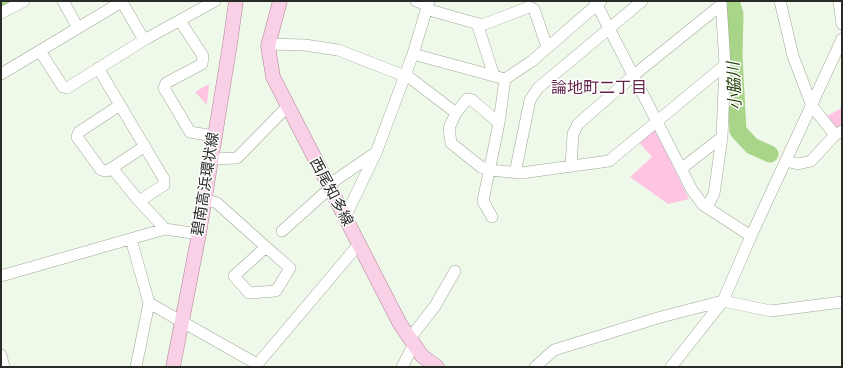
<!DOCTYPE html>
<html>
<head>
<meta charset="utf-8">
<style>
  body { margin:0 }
  #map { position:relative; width:843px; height:368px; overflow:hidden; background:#eff9e9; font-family:"PT Sans Narrow",sans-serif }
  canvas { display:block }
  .frame { position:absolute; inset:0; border:2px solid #282b26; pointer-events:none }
</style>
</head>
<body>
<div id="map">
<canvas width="843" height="368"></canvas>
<div class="frame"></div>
</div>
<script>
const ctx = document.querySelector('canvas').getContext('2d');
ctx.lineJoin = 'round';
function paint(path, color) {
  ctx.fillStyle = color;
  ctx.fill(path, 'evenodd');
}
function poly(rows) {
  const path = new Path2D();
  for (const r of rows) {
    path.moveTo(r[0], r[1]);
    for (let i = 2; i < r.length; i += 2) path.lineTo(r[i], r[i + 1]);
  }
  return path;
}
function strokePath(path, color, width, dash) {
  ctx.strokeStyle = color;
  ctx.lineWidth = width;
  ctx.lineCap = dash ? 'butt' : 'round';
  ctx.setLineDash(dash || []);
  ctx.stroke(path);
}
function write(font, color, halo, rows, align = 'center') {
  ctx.font = font + ' "PT Sans Narrow","Noto Sans JP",sans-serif';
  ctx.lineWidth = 3;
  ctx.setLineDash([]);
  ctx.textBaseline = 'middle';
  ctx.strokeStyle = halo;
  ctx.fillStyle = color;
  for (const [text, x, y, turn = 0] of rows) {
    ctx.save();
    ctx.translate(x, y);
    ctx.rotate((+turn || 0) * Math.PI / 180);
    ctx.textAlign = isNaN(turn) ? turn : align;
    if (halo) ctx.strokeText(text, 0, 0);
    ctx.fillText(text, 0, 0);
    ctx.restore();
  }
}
paint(poly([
  [209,84,207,105,195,92],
  [842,108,842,127,838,130,827,116],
  [654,128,689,199,668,204,630,177,652,157,638,141]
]), '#fec4e2');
strokePath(poly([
  [731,1,735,14,734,56,738,131,752,146,770,154],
  [1,5,9,1]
]), '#a9d589', 17);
const minor = poly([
  [63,1,78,28],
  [416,1,427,5],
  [595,1,692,190,703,205,751,236],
  [780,1,793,56,812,106,835,135,842,131],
  [839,1,842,24],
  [122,2,144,40],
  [426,9,482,25,529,7,534,9,547,47],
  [1,13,24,1],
  [180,21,203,56,202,64,166,83,164,88,190,132,214,136],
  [477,23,494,76],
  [268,44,305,45,338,50,405,76],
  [40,51,63,87,67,88,144,40,215,1],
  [413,54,505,79,532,61,601,1],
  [98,68,120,105],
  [1,74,123,1],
  [405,74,456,113,467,99,472,100,499,123],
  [456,113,449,128,451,143,481,167,489,170,521,173,609,161,725,65],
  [210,159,237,158,287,107],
  [786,161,798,164,811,161,835,135],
  [571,166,573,134,578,124,634,75,721,5],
  [112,168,145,146],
  [681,169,722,137],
  [515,173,530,100,538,88,642,1],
  [327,186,375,153],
  [204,199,217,203,266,247,290,268,276,291,249,293,234,276,266,247],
  [139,201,164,185,164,179,120,105,79,132,77,137,101,170,107,171,112,168,139,201,165,229],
  [707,207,714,194,722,137,725,65,721,1],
  [345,217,376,153,413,54,429,1],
  [492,217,483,201,499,123,505,79],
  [282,231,329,189],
  [131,239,149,303,136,367],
  [1,276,165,229,199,234],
  [149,303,257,364],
  [410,338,435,306,455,271],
  [1,355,4,367],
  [255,367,359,244],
  [402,367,414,344],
  [535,367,554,350,661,317,723,301,771,311,842,302],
  [671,367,723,301,751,236,842,39]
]);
const major = poly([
  [280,1,268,46,273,77,400,324,422,356,437,367],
  [173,367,199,234,230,44,236,1]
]);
strokePath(minor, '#9fa899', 12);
strokePath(major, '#ae8198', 15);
strokePath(minor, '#fff', 11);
strokePath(major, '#fad0e6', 14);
write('15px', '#282b26', '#fff', [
  ["碧南高浜環状線",206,184,-81],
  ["西尾知多線",331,192,62]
]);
write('italic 16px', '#233e08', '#fff', [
  ["小脇川",735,86,-93]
]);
write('16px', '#63264a', '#fff', [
  ["論地町二丁目",599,88]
]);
</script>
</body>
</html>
